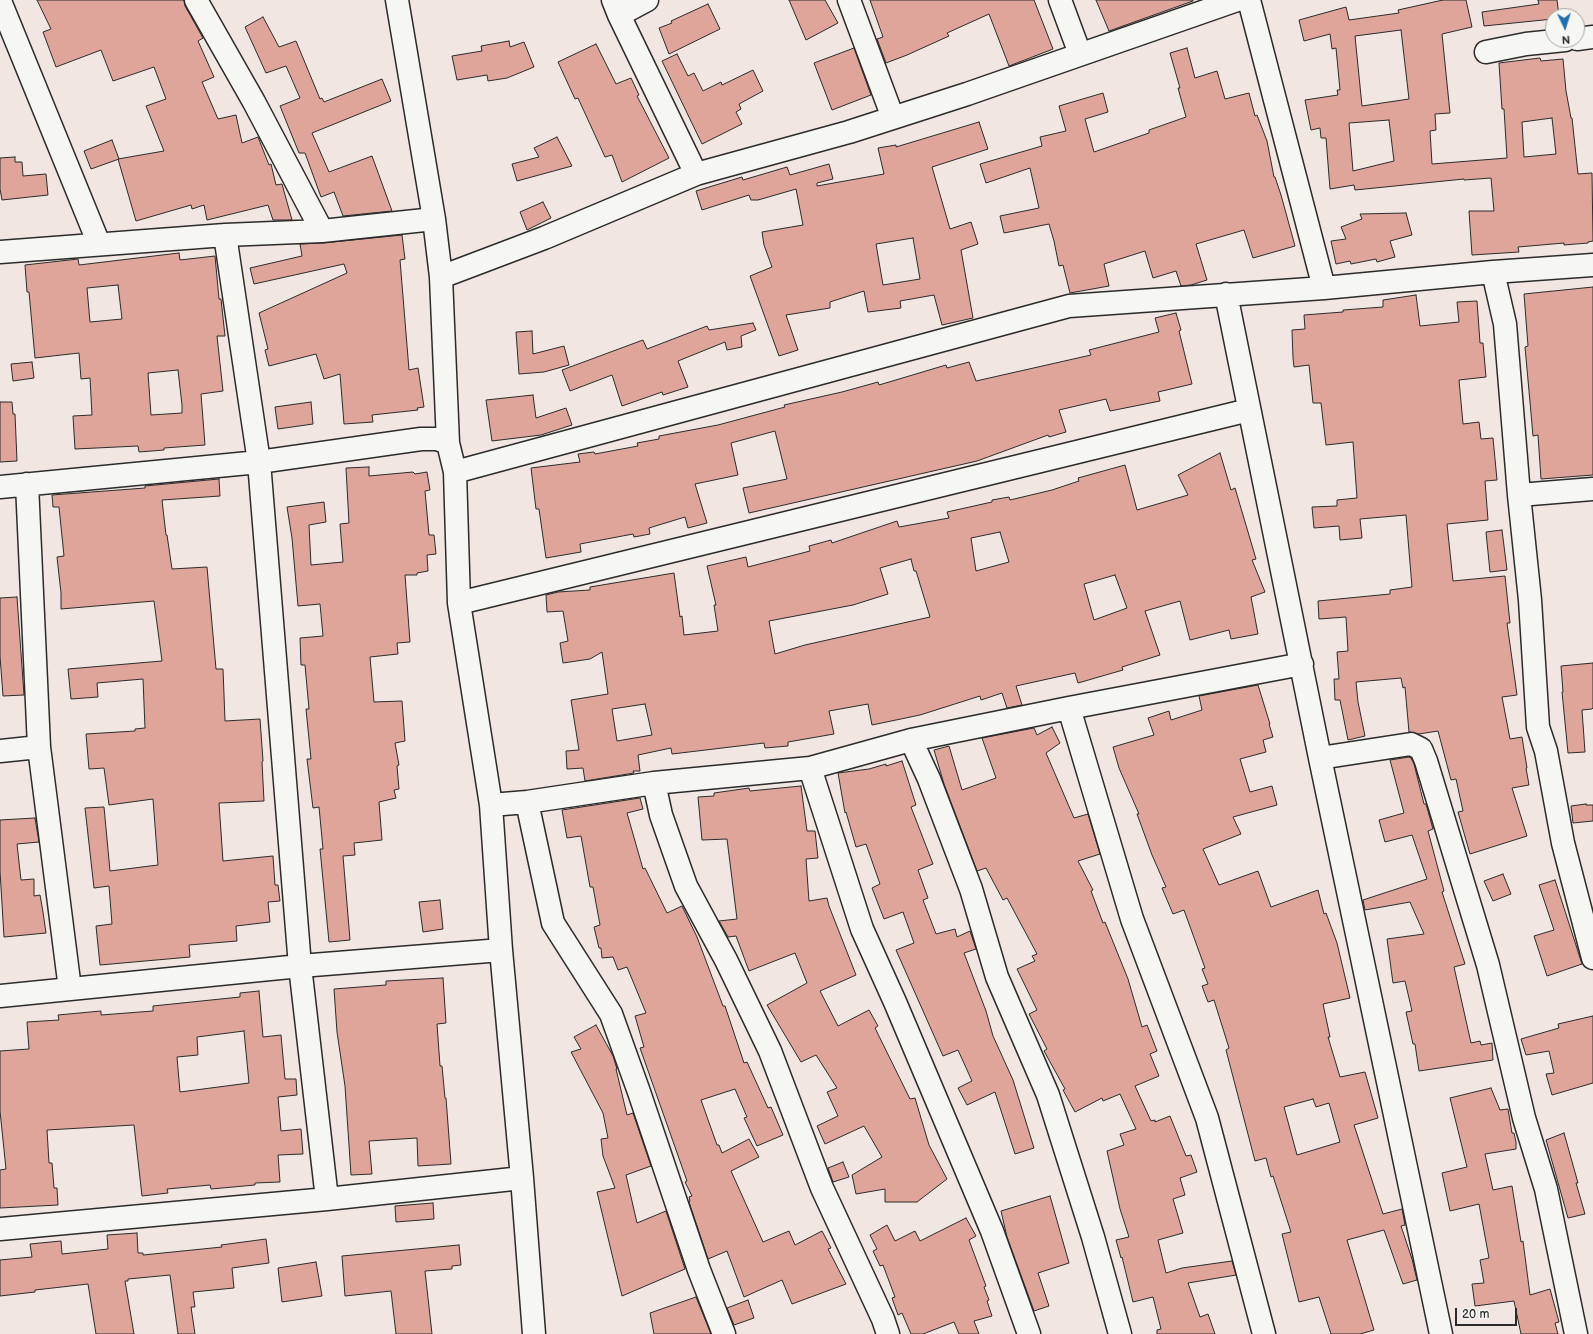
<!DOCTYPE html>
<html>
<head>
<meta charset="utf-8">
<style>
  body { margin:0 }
  #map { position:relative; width:1593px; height:1334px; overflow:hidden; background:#f1e6e1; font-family:"Balsamiq Sans",sans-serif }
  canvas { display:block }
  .north { position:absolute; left:1545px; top:8px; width:40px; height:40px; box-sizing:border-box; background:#f6f6f2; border:1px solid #a5a5a2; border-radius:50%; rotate:176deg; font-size:11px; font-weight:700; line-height:16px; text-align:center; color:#2b2b2b }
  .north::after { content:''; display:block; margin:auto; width:14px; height:18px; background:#1f6fb2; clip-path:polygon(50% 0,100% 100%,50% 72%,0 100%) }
  .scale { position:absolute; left:1455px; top:1308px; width:62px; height:18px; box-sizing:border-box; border:2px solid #2b2b2b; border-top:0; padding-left:5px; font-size:12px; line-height:14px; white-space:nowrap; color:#2b2b2b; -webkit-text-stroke:3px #f6f6f2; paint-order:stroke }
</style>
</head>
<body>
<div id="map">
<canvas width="1593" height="1334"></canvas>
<div class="north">N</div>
<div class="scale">20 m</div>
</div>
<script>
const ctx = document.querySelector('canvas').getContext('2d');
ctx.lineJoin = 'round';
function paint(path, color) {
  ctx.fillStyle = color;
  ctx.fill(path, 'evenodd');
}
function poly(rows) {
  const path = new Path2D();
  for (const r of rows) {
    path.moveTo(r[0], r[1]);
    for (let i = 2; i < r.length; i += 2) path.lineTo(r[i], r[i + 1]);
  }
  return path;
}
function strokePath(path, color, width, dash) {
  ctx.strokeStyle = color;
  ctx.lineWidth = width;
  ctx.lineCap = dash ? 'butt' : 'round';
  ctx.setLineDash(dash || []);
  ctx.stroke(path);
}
const building = poly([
  [37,0,184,0,185,6,203,38,198,41,214,77,202,82,218,119,236,115,242,143,258,137,269,165,271,164,276,185,282,184,292,220,273,220,268,205,207,220,204,205,192,209,191,205,136,221,118,159,164,151,146,106,166,99,154,67,113,81,101,50,56,67,43,32,51,29,37,0],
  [789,0,825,0,838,23,806,40,789,0],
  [870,0,1034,0,1053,49,1009,66,989,14,947,33,949,36,907,55,886,63,877,39,883,37,870,0],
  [1096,0,1193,0,1193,1,1109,31,1096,0],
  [1443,0,1466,0,1472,27,1442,34,1450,113,1435,114,1436,130,1430,131,1432,164,1507,158,1504,109,1502,109,1499,63,1540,58,1541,61,1563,59,1566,91,1571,118,1572,118,1578,174,1592,173,1593,241,1588,242,1588,243,1564,245,1564,243,1518,247,1519,252,1472,255,1469,211,1494,211,1491,178,1464,180,1464,179,1355,190,1354,185,1330,189,1326,138,1321,138,1320,128,1311,130,1305,100,1338,95,1337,90,1340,90,1336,48,1332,49,1330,34,1304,41,1299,20,1346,7,1349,20,1399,13,1398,10,1443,0],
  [1401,30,1409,99,1362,106,1355,36,1401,30],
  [1552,118,1556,154,1524,157,1522,122,1552,118],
  [1389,120,1394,161,1353,171,1349,123,1389,120],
  [1538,0,1557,0,1559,16,1553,16,1553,19,1484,26,1482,12,1539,4,1538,0],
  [708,4,720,29,669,54,659,28,672,23,671,21,708,4],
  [263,17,279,47,296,41,320,99,322,98,324,102,382,79,391,101,312,133,329,172,372,156,392,211,343,216,334,192,321,197,305,153,299,153,280,106,300,98,286,66,266,73,245,27,263,17],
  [509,41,510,47,524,42,534,67,507,78,488,81,487,75,457,80,452,56,482,51,481,46,509,41],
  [596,44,616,84,631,78,639,95,637,96,669,158,622,182,612,155,605,157,578,98,575,99,558,62,596,44],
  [854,48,871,95,832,110,814,63,854,48],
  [1187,48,1195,78,1217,71,1225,99,1249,93,1255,116,1257,115,1267,141,1274,177,1275,177,1281,195,1295,246,1253,258,1244,230,1196,244,1207,280,1191,285,1181,286,1176,271,1153,278,1145,251,1104,264,1109,286,1070,293,1063,265,1059,266,1054,241,1049,224,1004,233,1000,216,1039,208,1030,168,986,183,980,164,1042,146,1040,137,1066,131,1059,106,1103,93,1108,112,1085,119,1094,152,1149,133,1149,130,1186,117,1178,88,1180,88,1170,53,1187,48],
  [677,54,688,76,694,73,703,91,721,82,722,85,753,70,763,91,739,104,741,109,736,112,742,124,702,144,662,61,677,54],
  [979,122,988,149,932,167,950,229,971,222,978,244,961,250,973,318,942,325,934,295,900,301,901,308,868,312,864,291,830,302,830,308,786,315,798,350,779,356,750,276,772,267,764,245,762,232,803,225,796,189,758,200,751,200,749,195,702,210,696,191,742,177,743,180,787,167,790,175,829,164,833,179,817,183,817,186,884,174,878,148,896,145,896,147,979,122],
  [913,238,920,279,883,285,876,244,913,238],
  [557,137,572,166,517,181,512,164,539,157,534,148,557,137],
  [112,140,119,159,91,169,84,151,112,140],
  [15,157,15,162,22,162,23,176,46,174,48,195,2,200,0,189,0,158,15,157],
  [543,202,551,218,527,230,520,212,543,202],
  [1406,213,1412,235,1390,241,1395,257,1377,262,1376,259,1351,264,1350,261,1336,264,1331,241,1346,239,1341,227,1362,219,1360,214,1406,213],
  [402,235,405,259,400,260,409,370,418,368,424,407,417,408,418,410,372,415,373,422,344,424,340,374,324,379,316,354,269,366,265,350,268,349,259,313,347,273,344,264,254,284,250,268,302,256,300,244,323,243,402,235],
  [179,253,180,260,215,256,219,299,221,299,225,336,217,336,223,391,201,394,205,445,164,448,164,450,139,452,138,446,75,449,73,416,92,415,90,378,81,379,79,353,35,358,29,292,27,292,25,265,78,259,79,265,179,253],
  [118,285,122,319,90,322,87,288,118,285],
  [178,370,182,405,182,413,151,415,148,373,178,370],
  [1593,287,1593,475,1541,479,1538,435,1533,436,1530,402,1525,347,1528,346,1524,294,1593,287],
  [1416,295,1420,326,1459,322,1457,302,1477,301,1480,343,1483,343,1486,377,1459,380,1463,424,1479,422,1481,439,1493,438,1497,480,1485,481,1488,520,1447,524,1453,581,1505,576,1510,623,1507,623,1517,695,1502,697,1510,739,1522,737,1527,768,1526,768,1529,785,1512,788,1527,836,1470,854,1458,812,1463,811,1456,779,1451,780,1438,731,1419,734,1409,732,1405,687,1403,688,1401,678,1356,682,1358,702,1365,736,1348,740,1340,700,1335,700,1334,679,1339,679,1337,652,1348,651,1346,617,1319,619,1318,601,1390,594,1390,590,1412,587,1406,515,1360,519,1362,538,1340,540,1339,526,1314,528,1312,507,1337,506,1337,500,1357,498,1353,442,1326,445,1321,403,1313,403,1309,365,1294,367,1293,358,1292,330,1305,329,1304,315,1343,312,1343,310,1383,307,1383,300,1416,295],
  [1176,313,1181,330,1179,331,1192,384,1158,392,1160,401,1110,411,1106,399,1059,410,1066,432,1049,437,1048,435,977,461,749,513,743,488,787,479,775,431,731,443,738,475,695,484,707,523,688,528,685,517,649,528,650,534,634,537,633,534,580,544,581,552,546,558,539,509,536,509,531,468,580,462,578,454,594,452,595,454,638,446,637,443,659,439,659,436,718,425,785,407,784,405,842,392,878,382,879,385,946,365,947,368,969,362,976,381,1091,355,1089,350,1159,332,1155,318,1176,313],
  [753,323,756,330,741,336,742,347,727,350,725,342,678,361,688,387,663,395,662,392,622,406,612,375,570,391,562,370,643,340,647,349,707,326,709,330,753,323],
  [532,331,533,354,564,346,569,365,544,372,519,374,516,332,532,331],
  [32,362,34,378,13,381,11,364,32,362],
  [533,395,536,418,566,408,572,425,541,435,492,441,486,400,533,395],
  [0,402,12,402,13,414,15,414,17,461,0,462,0,402],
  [311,402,313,424,278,429,275,407,311,402],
  [1220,453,1231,490,1235,488,1256,559,1252,560,1265,592,1251,597,1258,634,1231,639,1229,630,1190,640,1180,601,1145,611,1160,655,1122,667,1123,670,1078,683,1075,673,1016,686,1022,705,1007,708,1002,693,981,700,980,696,920,715,872,725,868,704,829,711,834,734,788,742,788,746,765,748,764,743,672,754,671,748,638,755,640,771,633,771,634,773,585,781,583,768,567,769,566,751,579,750,571,700,608,694,602,652,590,659,563,663,560,643,568,641,563,611,547,612,546,595,558,592,590,590,590,587,674,573,680,617,682,616,684,635,718,631,714,605,716,605,707,566,746,557,748,567,810,551,809,546,831,540,832,543,897,521,899,527,949,518,947,512,992,502,992,500,1009,497,1010,500,1052,490,1079,481,1078,478,1125,465,1137,510,1188,495,1178,475,1220,453],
  [1000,532,1009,562,976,571,971,538,1000,532],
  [911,559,914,571,916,571,930,617,805,645,775,654,769,621,853,605,888,594,880,568,911,559],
  [1115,575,1127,608,1094,620,1084,584,1115,575],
  [645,704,652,735,617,741,612,709,645,704],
  [369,467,369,476,413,472,415,474,427,472,430,490,425,491,429,535,434,535,436,554,427,555,428,571,417,573,417,575,405,575,410,642,397,643,398,654,370,657,374,702,402,701,405,741,395,743,399,765,397,766,399,789,394,790,396,798,379,802,382,840,354,843,355,855,343,856,350,940,329,942,320,849,323,849,319,807,313,808,307,759,311,759,306,709,309,709,305,665,301,665,300,638,323,636,320,604,298,606,292,538,287,507,324,502,326,522,309,525,311,565,343,562,340,524,349,523,346,468,369,467],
  [219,479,220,496,162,500,166,535,167,535,172,569,207,567,216,669,223,669,225,721,260,719,263,761,262,762,264,801,219,803,223,861,273,856,275,885,278,885,280,901,268,902,270,922,236,926,237,941,189,945,190,957,100,965,96,926,112,924,109,886,94,888,85,808,104,807,110,871,158,865,153,799,109,805,104,768,89,769,86,734,135,731,135,729,145,728,143,679,97,683,98,697,71,699,68,669,162,661,154,601,61,609,61,593,57,557,64,556,59,507,53,507,52,495,145,488,145,486,219,479],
  [1502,530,1507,570,1490,572,1486,532,1502,530],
  [17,597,24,695,3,696,0,656,0,598,17,597],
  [1593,663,1593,708,1592,709,1582,710,1585,752,1568,753,1562,692,1563,692,1561,666,1593,663],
  [1258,685,1270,724,1269,724,1273,737,1263,740,1266,752,1240,759,1250,792,1272,786,1277,805,1233,817,1241,834,1203,849,1219,885,1258,871,1271,907,1318,890,1324,914,1326,913,1337,943,1350,998,1323,1004,1330,1037,1328,1037,1340,1077,1365,1072,1378,1118,1354,1125,1383,1214,1402,1209,1405,1225,1401,1226,1412,1259,1417,1280,1403,1284,1384,1230,1347,1240,1374,1330,1360,1334,1331,1334,1319,1297,1299,1302,1282,1234,1291,1232,1273,1176,1271,1177,1266,1158,1255,1161,1226,1050,1229,1048,1214,1000,1208,1002,1202,986,1208,984,1202,969,1205,968,1184,910,1173,914,1162,888,1166,887,1152,855,1137,814,1139,814,1119,768,1113,747,1154,735,1148,718,1169,711,1171,720,1202,710,1199,696,1258,685],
  [1313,1099,1316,1107,1329,1103,1340,1142,1297,1155,1284,1107,1313,1099],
  [1052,727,1060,743,1046,753,1074,818,1088,814,1100,854,1078,861,1093,890,1091,891,1103,923,1105,922,1128,979,1142,1027,1147,1025,1157,1051,1150,1054,1159,1076,1135,1086,1151,1121,1155,1120,1155,1122,1170,1116,1186,1156,1191,1155,1197,1172,1180,1178,1185,1195,1173,1199,1183,1233,1158,1240,1166,1273,1182,1268,1232,1261,1236,1275,1188,1283,1200,1317,1208,1314,1215,1334,1157,1334,1157,1330,1161,1329,1153,1297,1133,1302,1122,1257,1121,1258,1116,1240,1129,1237,1120,1209,1107,1151,1124,1145,1120,1134,1136,1129,1120,1094,1103,1101,1102,1098,1075,1112,1063,1090,1065,1089,1044,1051,1047,1049,1029,1014,1037,1010,1017,969,1035,961,1032,956,1037,954,1007,898,1003,900,986,868,977,871,944,784,934,750,949,746,962,790,996,778,982,738,1034,728,1037,735,1052,727],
  [1409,757,1411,758,1414,764,1424,804,1426,804,1433,829,1428,831,1444,891,1442,892,1465,964,1454,967,1471,1043,1480,1041,1481,1045,1492,1043,1493,1060,1419,1071,1415,1044,1413,1044,1406,1012,1412,1011,1405,981,1393,983,1387,939,1424,934,1410,902,1365,910,1363,900,1427,879,1412,835,1385,842,1379,820,1404,813,1390,760,1409,757],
  [902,761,916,805,911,807,933,864,918,870,928,898,923,900,936,934,955,929,957,937,970,931,976,949,964,953,986,1011,993,1036,1013,1080,1034,1148,1015,1154,995,1092,967,1105,958,1088,972,1081,958,1050,943,1056,896,950,914,943,903,912,884,919,872,888,880,884,866,844,856,847,846,812,845,813,838,773,869,769,886,764,886,766,902,761],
  [801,786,807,831,815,831,818,858,806,859,809,901,827,898,829,906,856,975,820,991,838,1026,869,1010,878,1026,875,1028,910,1099,915,1098,929,1145,947,1179,917,1202,885,1202,885,1189,856,1194,852,1175,882,1157,864,1126,825,1144,817,1126,838,1116,827,1092,837,1088,816,1055,801,1062,767,1005,807,983,795,953,749,971,736,936,728,937,719,921,737,919,727,839,702,840,698,797,714,796,714,793,749,788,750,791,801,786],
  [640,798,643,809,627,813,643,869,645,868,667,913,682,906,697,937,723,1006,725,1006,744,1063,747,1062,768,1108,771,1107,783,1135,757,1146,744,1118,747,1117,735,1089,701,1100,717,1145,719,1145,722,1153,749,1139,759,1157,731,1171,763,1242,789,1231,795,1245,822,1231,831,1248,828,1249,846,1284,792,1304,782,1280,744,1297,727,1251,708,1259,689,1202,690,1201,689,1197,692,1196,685,1182,687,1181,640,1048,644,1047,635,1016,646,1013,627,967,618,970,613,957,602,958,601,948,599,948,594,927,600,925,593,887,590,887,581,836,567,838,562,810,640,798],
  [1586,804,1586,805,1593,805,1593,821,1573,823,1571,806,1586,804],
  [35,818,39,842,17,844,21,880,34,879,34,896,40,895,43,912,46,933,4,937,0,871,0,820,35,818],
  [1503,874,1511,894,1493,901,1484,881,1503,874],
  [1555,880,1582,964,1547,976,1534,936,1554,930,1539,885,1555,880],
  [440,900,443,929,423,932,419,902,440,900],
  [443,978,446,1023,437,1024,440,1066,442,1066,445,1098,446,1098,451,1164,418,1166,417,1138,369,1141,372,1174,351,1175,345,1086,337,1032,334,989,386,985,386,981,443,978],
  [259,991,263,1037,281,1035,285,1079,296,1079,297,1095,278,1097,281,1131,301,1129,303,1154,278,1155,280,1182,255,1183,255,1185,211,1189,210,1185,167,1189,168,1193,142,1196,134,1125,47,1130,49,1163,52,1163,54,1188,57,1188,58,1205,0,1208,0,1170,6,1169,0,1111,0,1051,29,1049,27,1022,59,1020,58,1015,101,1011,101,1015,153,1011,153,1006,240,997,240,993,259,991],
  [244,1031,249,1083,180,1092,177,1057,198,1055,197,1037,244,1031],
  [1593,1016,1593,1083,1552,1095,1546,1074,1554,1073,1549,1051,1526,1055,1521,1039,1559,1028,1558,1024,1593,1016],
  [596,1025,613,1056,617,1069,616,1069,627,1115,633,1113,651,1166,626,1175,637,1223,666,1211,685,1269,622,1296,597,1192,615,1188,603,1156,601,1139,608,1138,603,1113,571,1052,581,1049,574,1037,596,1025],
  [1491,1088,1500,1110,1508,1109,1512,1133,1514,1133,1516,1142,1516,1149,1485,1154,1493,1190,1512,1186,1521,1242,1523,1241,1530,1295,1550,1289,1559,1322,1555,1323,1558,1334,1521,1334,1514,1301,1475,1306,1472,1284,1484,1283,1480,1260,1489,1258,1479,1204,1450,1211,1442,1173,1467,1167,1450,1098,1491,1088],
  [1564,1133,1578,1183,1576,1183,1585,1214,1568,1218,1546,1140,1564,1133],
  [843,1162,849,1177,833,1182,828,1168,843,1162],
  [1050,1196,1069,1263,1038,1273,1049,1306,1034,1311,1007,1237,1001,1211,1050,1196],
  [433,1203,434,1219,396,1222,395,1206,433,1203],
  [966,1218,976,1236,969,1240,986,1286,984,1287,989,1300,987,1301,992,1316,974,1321,979,1334,959,1334,954,1322,923,1334,911,1334,902,1313,898,1315,892,1298,895,1297,883,1265,880,1266,873,1251,877,1249,870,1235,887,1225,895,1241,915,1231,920,1241,966,1218],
  [137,1233,138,1253,143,1253,143,1255,222,1247,221,1245,266,1239,269,1263,232,1268,234,1288,193,1292,195,1307,191,1307,195,1334,178,1334,170,1275,128,1279,128,1281,125,1281,134,1334,96,1334,88,1284,35,1290,35,1292,0,1296,0,1260,32,1257,30,1244,61,1241,62,1254,108,1249,107,1235,137,1233],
  [459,1245,461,1265,452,1266,452,1269,425,1271,432,1334,396,1334,391,1291,345,1296,342,1256,459,1245],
  [316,1262,322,1296,282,1302,278,1268,316,1262],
  [696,1297,711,1334,654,1334,650,1313,696,1297],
  [748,1300,754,1318,734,1325,727,1308,748,1300]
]);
paint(building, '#dfa59b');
strokePath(building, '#2b2b2b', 1);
const minor = poly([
  [196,0,254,102,322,231],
  [397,0,434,219,441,277,448,443,455,472,459,603,491,805,501,950,522,1178,534,1334],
  [613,0,619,15,696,174],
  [849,0,893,118],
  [1060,0,1080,54],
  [1249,0,1324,288],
  [0,1,99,244],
  [619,15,647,0],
  [1577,39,1593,37],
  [1486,52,1526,44,1565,40],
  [225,235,259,462,300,966,327,1199],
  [0,252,225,235,322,231,434,219],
  [1493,272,1505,324,1519,495,1530,600,1538,727,1546,751,1563,843,1593,958],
  [441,277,544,238,696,174,849,132,967,94,1237,0],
  [1226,294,1320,758,1441,1334],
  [455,472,1069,306,1324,288,1493,272,1593,265],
  [27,484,39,747,70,989],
  [0,487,259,462,421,439,437,439,448,443],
  [1519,495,1593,489],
  [459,603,1249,410],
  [1069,708,1132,919,1207,1118,1264,1334],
  [911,740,929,779,971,889,997,977,1048,1095,1093,1237,1120,1334],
  [0,751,39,747],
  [1320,758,1411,744,1421,749,1426,761,1488,965,1524,1118,1546,1189,1576,1334],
  [810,768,862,929,895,1002,992,1231,1029,1334],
  [654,783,661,815,686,886,726,960,770,1051,822,1188,883,1319,888,1334],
  [527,802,553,923,611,1014,639,1092,699,1270,724,1334],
  [491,805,527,802,654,783,810,768,911,740,1069,708,1302,664],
  [0,996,300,966,501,950],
  [0,1229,327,1199,522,1178]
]);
strokePath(minor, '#2b2b2b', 25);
strokePath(minor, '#f6f6f2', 22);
</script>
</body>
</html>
